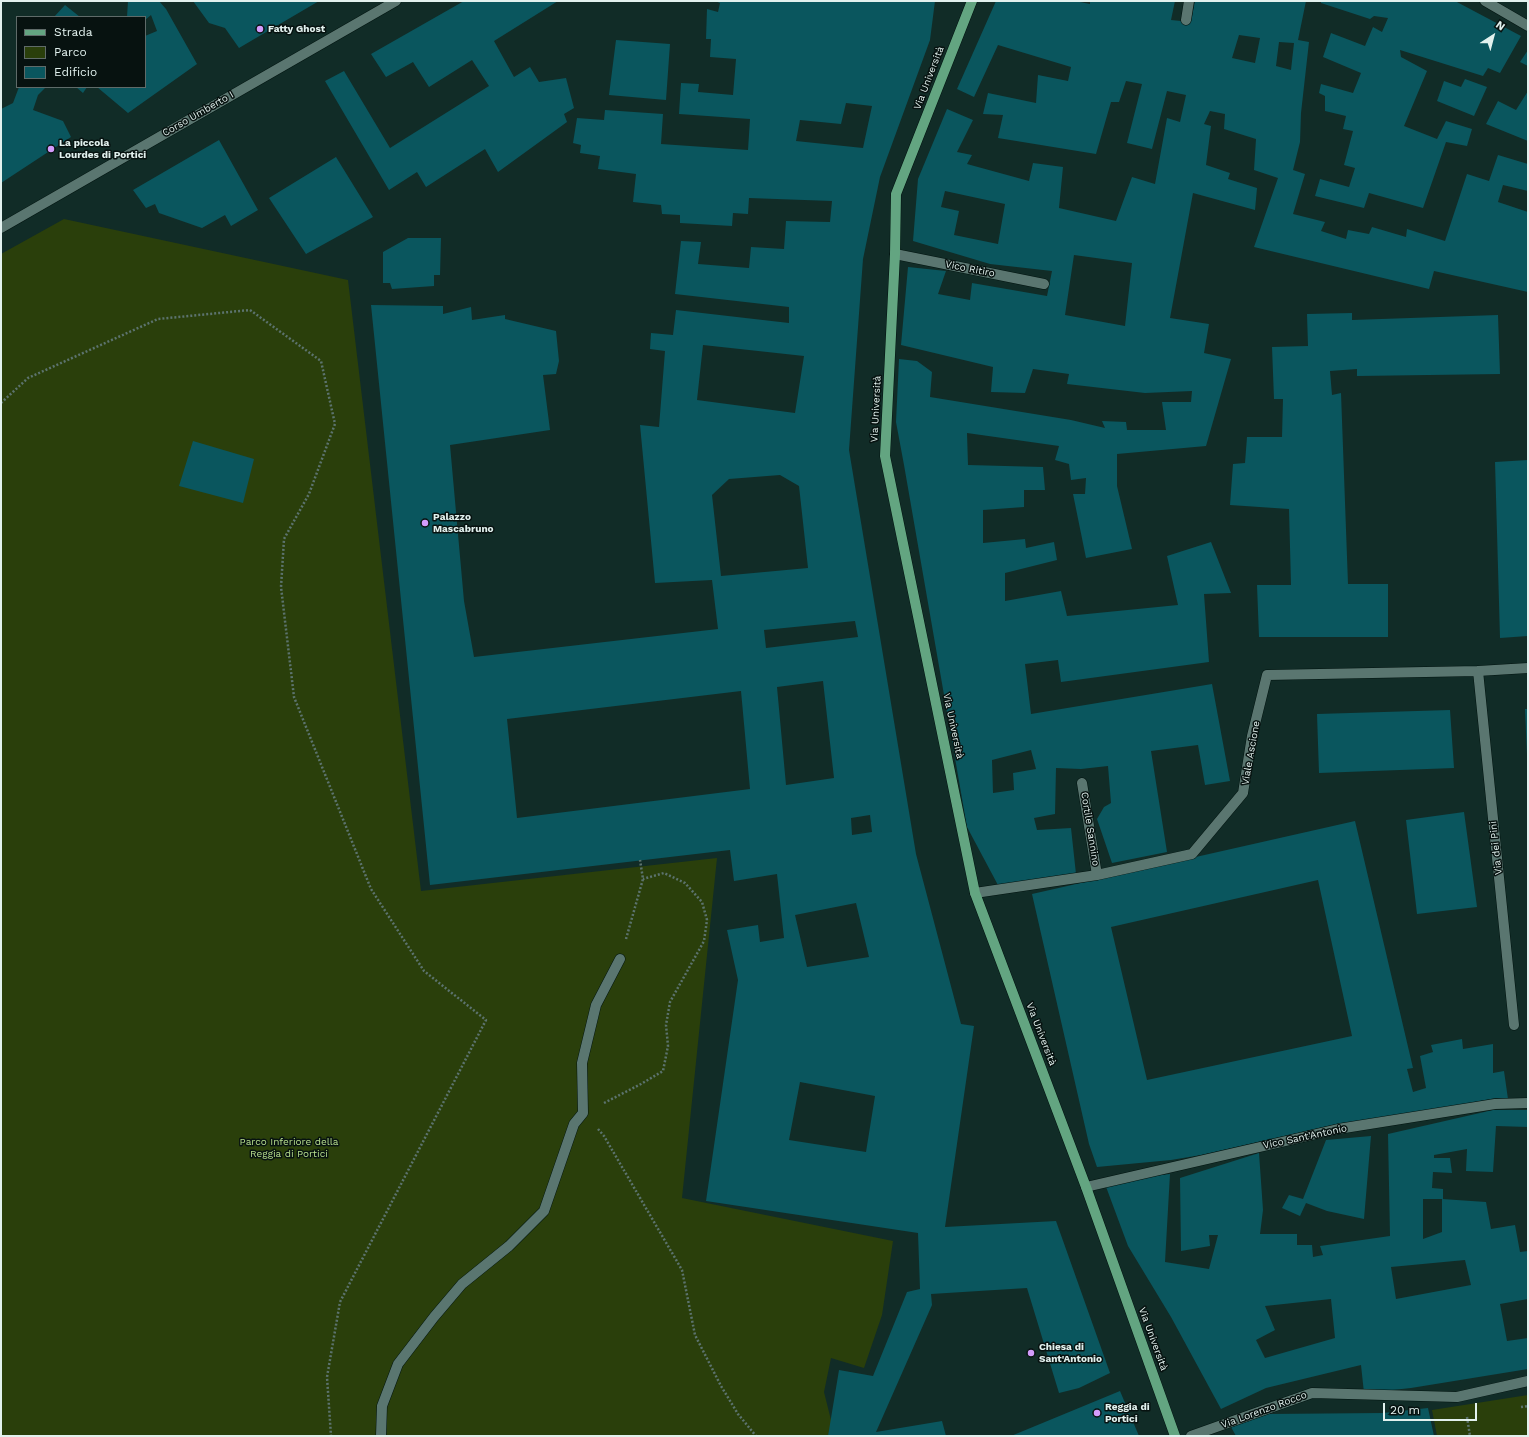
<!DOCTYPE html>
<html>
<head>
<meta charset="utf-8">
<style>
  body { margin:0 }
  #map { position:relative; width:1529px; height:1437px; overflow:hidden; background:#112c27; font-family:"Work Sans",sans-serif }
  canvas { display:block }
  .frame { position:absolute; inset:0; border:2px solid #e2f1ee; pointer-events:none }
  .legend { position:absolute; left:16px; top:16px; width:130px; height:72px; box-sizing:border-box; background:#071210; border:1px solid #5f6b69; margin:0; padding:5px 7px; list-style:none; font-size:12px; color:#e2f1ee }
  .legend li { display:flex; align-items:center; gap:8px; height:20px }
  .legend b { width:20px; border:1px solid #5f6b69 }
  .north { position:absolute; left:1473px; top:16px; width:40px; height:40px; -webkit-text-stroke:3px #071210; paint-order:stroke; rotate:36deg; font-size:11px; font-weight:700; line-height:16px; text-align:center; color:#e2f1ee }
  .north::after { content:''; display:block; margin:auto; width:14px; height:18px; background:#e2f1ee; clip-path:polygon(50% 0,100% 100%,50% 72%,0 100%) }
  .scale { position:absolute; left:1383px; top:1403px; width:94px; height:18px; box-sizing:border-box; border:2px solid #e2f1ee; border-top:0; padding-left:5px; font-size:12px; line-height:14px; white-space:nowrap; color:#e2f1ee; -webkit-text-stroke:3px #071210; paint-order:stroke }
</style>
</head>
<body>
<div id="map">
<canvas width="1529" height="1437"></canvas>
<div class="frame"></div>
<ul class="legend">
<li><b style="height:5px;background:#63a581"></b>Strada</li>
<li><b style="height:11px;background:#2a3f0b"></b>Parco</li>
<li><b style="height:11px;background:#0a565e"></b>Edificio</li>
</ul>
<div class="north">N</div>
<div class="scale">20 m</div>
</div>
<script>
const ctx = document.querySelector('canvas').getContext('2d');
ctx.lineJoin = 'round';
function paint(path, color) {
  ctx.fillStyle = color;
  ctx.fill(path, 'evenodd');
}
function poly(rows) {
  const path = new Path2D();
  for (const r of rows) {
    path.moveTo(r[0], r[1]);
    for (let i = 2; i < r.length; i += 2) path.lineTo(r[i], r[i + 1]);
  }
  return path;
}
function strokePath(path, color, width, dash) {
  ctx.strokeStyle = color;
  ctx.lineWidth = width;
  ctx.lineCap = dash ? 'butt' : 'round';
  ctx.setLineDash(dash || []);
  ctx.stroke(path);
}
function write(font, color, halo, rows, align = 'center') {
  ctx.font = font + ' "Work Sans",sans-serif';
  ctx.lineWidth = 3;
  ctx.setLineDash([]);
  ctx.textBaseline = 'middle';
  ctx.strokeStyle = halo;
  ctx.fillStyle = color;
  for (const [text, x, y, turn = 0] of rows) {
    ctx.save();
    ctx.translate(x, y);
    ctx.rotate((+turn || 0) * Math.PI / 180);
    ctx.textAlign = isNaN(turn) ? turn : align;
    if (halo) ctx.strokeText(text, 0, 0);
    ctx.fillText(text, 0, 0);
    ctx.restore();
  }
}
paint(poly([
  [64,219,348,280,421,891,717,858,682,1198,893,1241,882,1315,864,1368,831,1358,824,1392,835,1436,1,1436,1,254],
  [1528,1395,1528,1436,1437,1436,1432,1410]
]), '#2a3f0b');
paint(poly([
  [128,1,159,1,166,9,197,64,128,113,97,87,145,87,145,36,157,31,151,15,145,20,145,17,127,17],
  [193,1,319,1,239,48,225,28,209,23],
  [464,1,558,1,494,41,514,77,530,67,539,82,566,78,574,108,564,114,567,122,498,172,485,149,426,187,417,172,389,190,325,81,344,71,390,148,489,86,472,60,429,87,413,62,386,77,371,54],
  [715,1,935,1,930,40,880,177,863,259,849,450,916,854,961,1024,974,1026,945,1227,1056,1221,1110,1373,1079,1388,1059,1393,1027,1288,931,1294,932,1305,876,1432,942,1421,946,1436,828,1436,839,1370,873,1376,907,1292,920,1289,918,1233,706,1201,738,980,727,930,758,925,760,942,784,938,777,874,734,881,730,850,430,885,371,305,443,306,443,314,471,307,472,320,505,315,505,319,556,331,559,361,556,374,543,375,550,430,450,445,464,601,474,657,718,629,712,580,655,583,640,425,659,427,665,351,650,349,651,333,673,335,676,310,789,323,789,307,675,294,681,241,701,242,698,264,749,268,751,247,784,249,786,221,830,222,832,201,749,198,748,214,733,213,732,226,680,223,680,215,662,214,661,205,633,202,636,174,598,169,600,156,580,153,581,145,573,143,577,118,604,120,605,110,663,114,661,144,748,150,750,119,679,114,681,83,699,84,698,92,733,95,736,59,710,57,711,39,706,39,707,9,718,12,720,3],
  [846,103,872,106,863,148,796,141,800,120,841,124],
  [703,345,804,356,795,413,697,400],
  [780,475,799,486,808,568,721,576,712,495,729,479],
  [855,621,858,637,766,648,764,630],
  [823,681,834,778,786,785,777,687],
  [741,691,750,789,517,818,507,719],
  [870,815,872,832,852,835,851,818],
  [856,903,869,957,807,967,795,915],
  [800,1082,875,1096,866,1152,789,1140],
  [996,1,1075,1,1090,4,1090,1,1175,1,1171,20,1191,22,1195,1,1306,1,1298,40,1309,42,1301,113,1300,142,1293,170,1305,174,1293,214,1325,222,1321,231,1346,239,1348,230,1369,234,1372,227,1406,237,1407,229,1445,241,1467,174,1489,181,1498,155,1528,164,1528,191,1503,185,1498,202,1528,212,1528,292,1434,271,1429,289,1254,247,1278,178,1254,170,1256,139,1224,129,1225,114,1210,111,1204,124,1211,126,1206,165,1230,173,1228,179,1257,188,1255,210,1193,193,1170,318,1209,324,1204,353,1231,359,1206,446,1117,454,1117,486,1132,549,1086,558,1073,494,1085,494,1086,478,1071,480,1069,464,1055,460,1059,446,967,433,968,465,1043,467,1045,490,1024,490,1024,507,983,510,983,543,1025,539,1026,548,1054,542,1057,560,1005,573,1005,601,1061,591,1067,616,1178,605,1167,556,1211,542,1231,593,1204,594,1209,662,1061,682,1058,660,1025,664,1031,714,1212,684,1230,781,1205,785,1198,745,1151,751,1167,852,1112,863,1097,819,1104,807,1111,803,1108,766,1081,769,1056,768,1055,814,1034,818,1037,830,1071,828,1076,874,999,887,967,827,904,465,896,422,899,359,917,361,932,372,930,397,1071,420,1105,428,1102,421,1126,422,1127,430,1166,430,1162,402,1191,402,1192,391,1145,393,1067,384,1069,374,1033,369,1025,393,991,392,993,367,901,345,908,267,946,271,938,294,970,300,972,283,1047,296,1052,271,990,264,913,241,918,179,947,109,973,120,957,152,972,155,967,164,1029,181,1033,163,1063,167,1059,208,1116,221,1132,177,1155,184,1167,118,1180,122,1186,95,1167,91,1152,149,1127,143,1142,84,1126,81,1119,102,1111,102,1096,154,998,138,1003,115,983,114,988,93,1036,103,1038,75,1068,81,1071,67,998,45,974,97,957,89],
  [1239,35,1260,38,1255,63,1232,58],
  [1279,42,1294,43,1291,70,1276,66],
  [945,191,1005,204,998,244,954,235,959,211,941,207],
  [1074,255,1132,263,1125,326,1065,315],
  [1031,750,1036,769,1013,773,1014,790,993,793,992,760],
  [1321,1,1455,1,1521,36,1500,73,1488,68,1483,76,1400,50,1401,57,1427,71,1404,126,1437,139,1446,121,1472,129,1467,146,1446,142,1423,208,1369,193,1364,208,1315,196,1320,179,1349,187,1355,168,1344,165,1353,131,1343,129,1346,116,1325,111,1325,96,1319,93,1321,84,1353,93,1361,73,1323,57,1331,33,1365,46,1373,27,1382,32,1388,18,1374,16,1370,19,1321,3],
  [65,5,80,17,54,17],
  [616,40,670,44,666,100,609,95],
  [1528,50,1528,66,1520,62],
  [1465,79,1487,87,1474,116,1437,101,1444,81,1461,87],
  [19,87,46,87,38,95,33,110,63,121,71,137,1,183,1,109,13,103],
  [76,87,87,87,83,93],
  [1528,91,1528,141,1486,124,1498,101,1516,110],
  [219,140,258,210,231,226,225,215,202,228,159,213,155,204,146,208,133,190],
  [336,157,373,217,306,254,269,198],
  [408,238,441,238,440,275,434,275,434,286,392,289,390,283,383,283,383,252],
  [1352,313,1352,320,1498,315,1500,374,1357,376,1357,369,1330,371,1332,395,1341,393,1348,584,1388,584,1388,637,1259,637,1257,585,1291,585,1289,509,1230,505,1233,464,1245,463,1247,437,1282,437,1283,399,1274,399,1272,347,1308,346,1307,314],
  [193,441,254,459,243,503,179,486],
  [1528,460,1528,636,1500,638,1495,462],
  [1525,709,1528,709,1528,755,1527,755],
  [1450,710,1454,768,1319,773,1317,714],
  [1464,812,1477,907,1417,914,1406,820],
  [1355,821,1413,1068,1407,1069,1413,1092,1426,1088,1420,1056,1433,1052,1431,1045,1462,1039,1463,1049,1493,1044,1493,1073,1504,1071,1508,1099,1496,1098,1394,1117,1341,1123,1201,1155,1171,1160,1097,1167,1089,1144,1032,894],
  [1318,880,1352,1036,1147,1080,1111,927],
  [1493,1110,1528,1110,1528,1127,1496,1126,1493,1172,1466,1171,1467,1149,1434,1155,1434,1158,1450,1158,1452,1173,1433,1172,1432,1188,1443,1189,1443,1199,1423,1199,1423,1239,1442,1232,1442,1199,1486,1202,1491,1229,1515,1225,1520,1252,1528,1251,1528,1299,1500,1304,1507,1341,1528,1338,1528,1369,1411,1388,1364,1393,1361,1365,1266,1388,1221,1409,1171,1317,1128,1246,1105,1184,1135,1178,1170,1174,1165,1262,1209,1269,1218,1235,1209,1235,1210,1246,1181,1251,1180,1178,1259,1153,1263,1210,1260,1234,1297,1234,1297,1245,1312,1245,1313,1257,1323,1255,1320,1246,1390,1236,1388,1134],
  [1465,1260,1471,1285,1396,1299,1391,1267],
  [1331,1299,1335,1338,1265,1358,1256,1340,1275,1330,1265,1306],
  [1371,1136,1364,1219,1327,1211,1306,1203,1300,1216,1282,1208,1289,1195,1303,1199,1326,1140],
  [1120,1391,1139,1436,1011,1436],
  [1428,1408,1434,1436,1236,1436,1231,1427,1267,1414,1383,1413]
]), '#0a565e');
const service = poly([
  [381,1436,382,1406,398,1364,434,1317,462,1284,509,1246,544,1211,574,1124,583,1113,582,1063,596,1005,620,959]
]);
const minor = poly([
  [1485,1,1528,26],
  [1186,20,1189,1],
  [1,228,396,1],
  [895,254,1044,284],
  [1478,671,1514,1025],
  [1082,783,1097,875],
  [975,893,1097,875,1192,854,1243,793,1252,736,1267,675,1478,671,1528,668],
  [1086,1187,1338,1129,1495,1104,1528,1103],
  [1191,1436,1312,1393,1457,1397,1528,1381]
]);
const primary = poly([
  [972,1,896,194,895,254,885,456,975,893,1086,1187,1175,1436]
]);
strokePath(service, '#001410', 11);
strokePath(minor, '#001410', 11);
strokePath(primary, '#001410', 11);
strokePath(poly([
  [1,403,28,378,158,319,250,310,321,361,335,424,309,494,284,539,281,587,294,697,371,889,424,971,486,1020,340,1302,327,1377,331,1436],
  [626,939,643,879,640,860],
  [604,1103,641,1084,663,1071,668,1046,666,1025,670,1002,704,941,707,920,702,902,685,883,664,873,643,879],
  [598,1129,604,1136,682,1270,695,1335,721,1386,738,1414,756,1436],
  [1521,1407,1528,1406],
  [1467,1417,1470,1436]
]), '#5c736e', 2.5, [2, 2]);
strokePath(service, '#5a7670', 10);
strokePath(minor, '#5a7670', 10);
strokePath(primary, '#63a581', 10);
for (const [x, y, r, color] of [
  [260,29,4,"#d39cfc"],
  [51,149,4,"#d39cfc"],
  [425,523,4,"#d39cfc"],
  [1031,1353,4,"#d39cfc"],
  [1097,1413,4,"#d39cfc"]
]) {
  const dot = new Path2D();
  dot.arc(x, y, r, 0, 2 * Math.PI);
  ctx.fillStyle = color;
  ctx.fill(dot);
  strokePath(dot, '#071210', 1.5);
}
write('bold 10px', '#e2f1ee', '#071210', [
  ["Fatty Ghost",268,29],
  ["La piccola",59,143],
  ["Lourdes di Portici",59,155],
  ["Palazzo",433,517],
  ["Mascabruno",433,529],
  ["Chiesa di",1039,1347],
  ["Sant'Antonio",1039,1359],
  ["Reggia di",1105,1407],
  ["Portici",1105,1419]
], 'left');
write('10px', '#e2f1ee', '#071210', [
  ["Via Università",929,78,-69],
  ["Corso Umberto I",198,114,-30],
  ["Vico Ritiro",970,269,11],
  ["Via Università",876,409,-87],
  ["Via Università",953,726,78],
  ["Viale Ascione",1251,753,-80],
  ["Cortile Sannino",1090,829,81],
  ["Via dei Pini",1496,848,-96],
  ["Via Università",1041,1034,69],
  ["Vico Sant'Antonio",1305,1137,-12],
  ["Via Università",1153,1339,70],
  ["Via Lorenzo Rocco",1264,1410,-20]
]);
write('10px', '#b8df8e', '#071210', [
  ["Parco Inferiore della",289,1142],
  ["Reggia di Portici",289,1154]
]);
</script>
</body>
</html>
